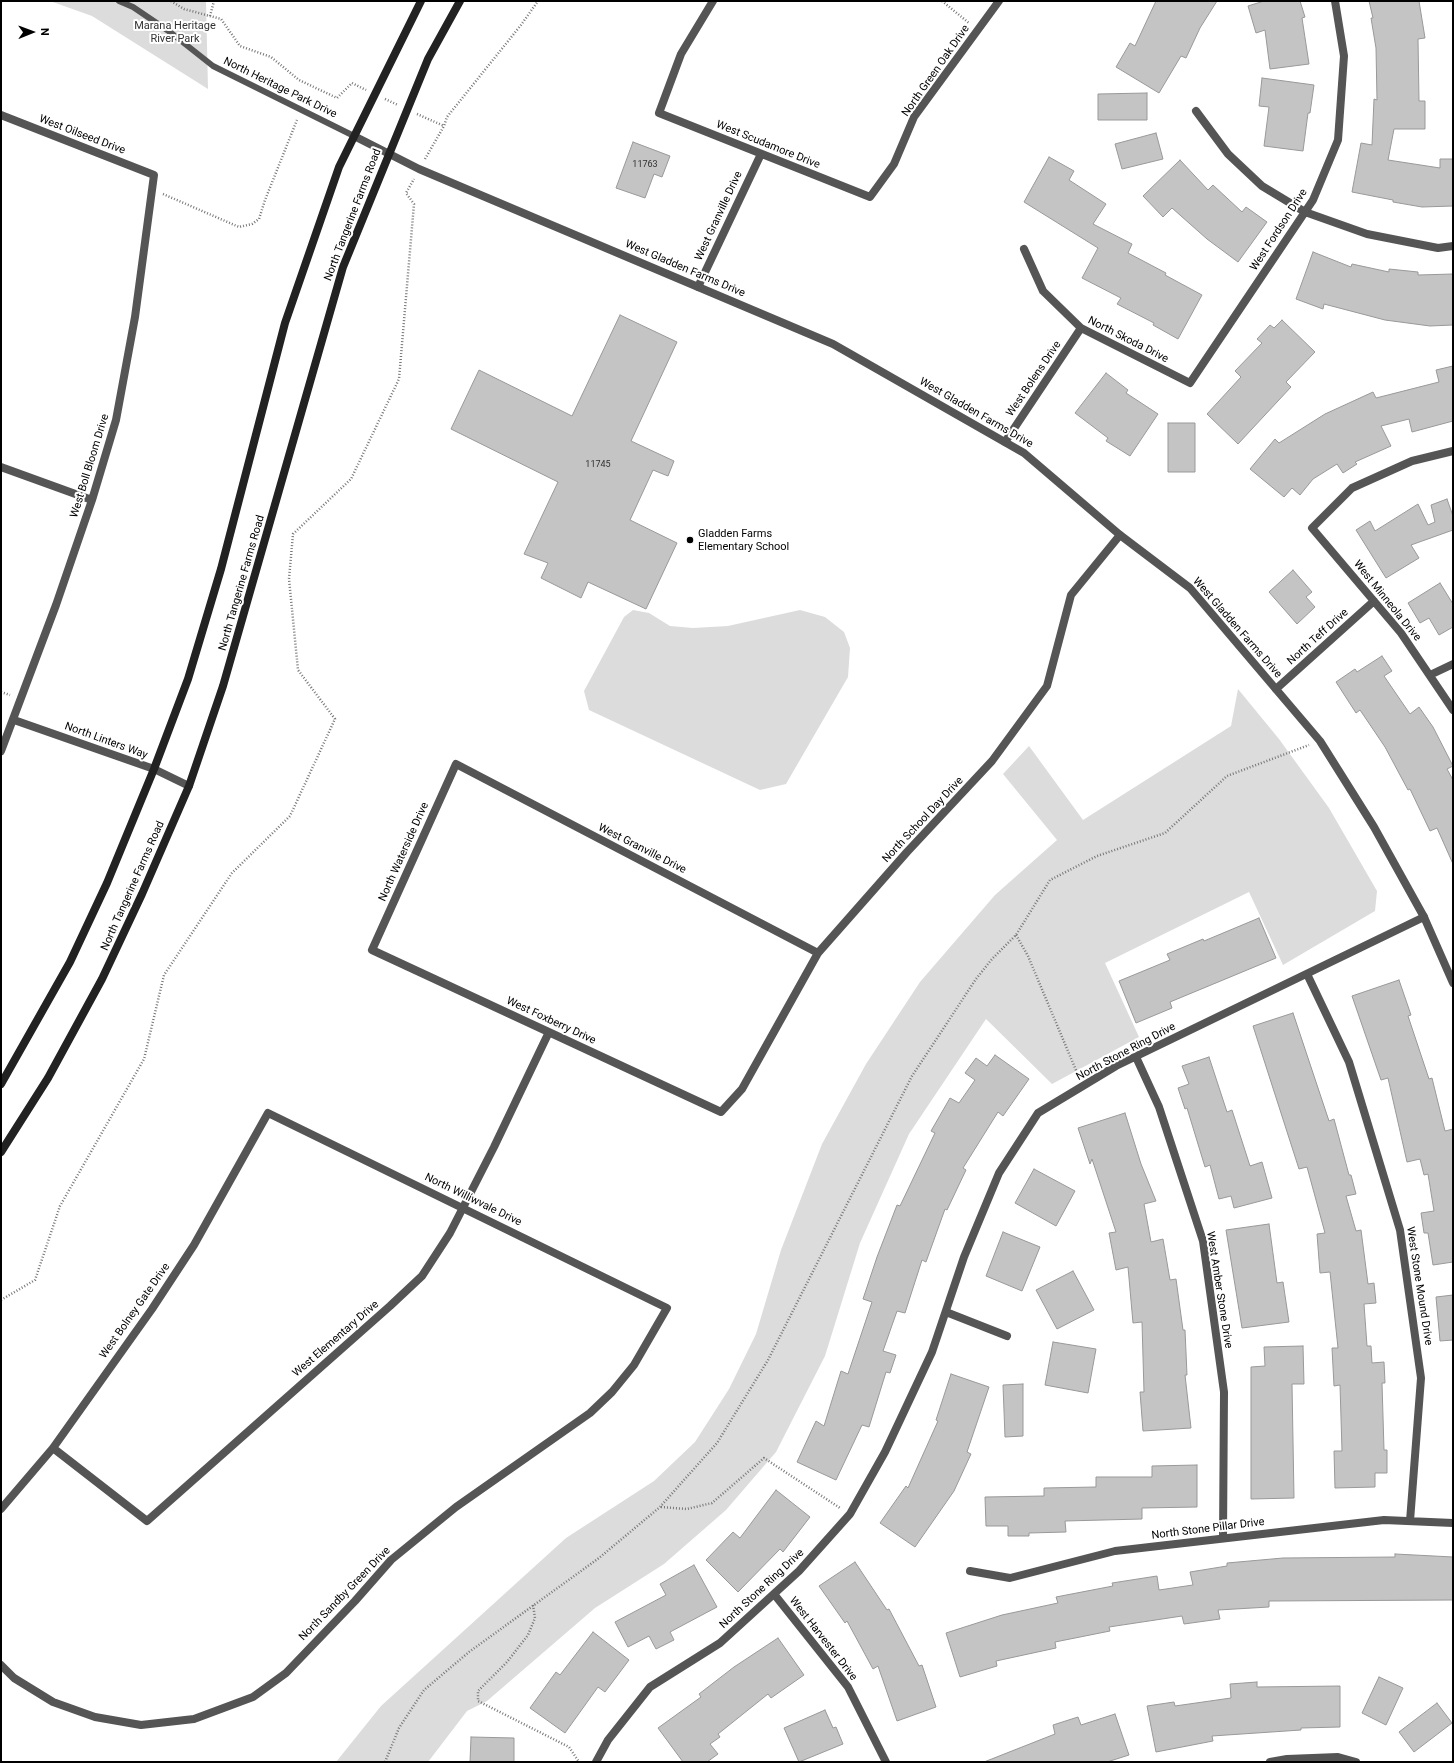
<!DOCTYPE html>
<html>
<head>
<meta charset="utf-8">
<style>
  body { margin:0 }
  #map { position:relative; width:1454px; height:1763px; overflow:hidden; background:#fff; font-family:Roboto,sans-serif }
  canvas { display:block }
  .frame { position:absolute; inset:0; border:2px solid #000; pointer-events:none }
  .north { position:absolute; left:12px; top:12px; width:40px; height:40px; -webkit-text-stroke:3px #fff; paint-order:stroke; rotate:89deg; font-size:11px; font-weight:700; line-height:16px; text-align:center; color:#000 }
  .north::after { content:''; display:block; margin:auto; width:14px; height:18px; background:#000; clip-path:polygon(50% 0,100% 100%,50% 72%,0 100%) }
</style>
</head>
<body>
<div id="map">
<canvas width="1454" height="1763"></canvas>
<div class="frame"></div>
<div class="north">N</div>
</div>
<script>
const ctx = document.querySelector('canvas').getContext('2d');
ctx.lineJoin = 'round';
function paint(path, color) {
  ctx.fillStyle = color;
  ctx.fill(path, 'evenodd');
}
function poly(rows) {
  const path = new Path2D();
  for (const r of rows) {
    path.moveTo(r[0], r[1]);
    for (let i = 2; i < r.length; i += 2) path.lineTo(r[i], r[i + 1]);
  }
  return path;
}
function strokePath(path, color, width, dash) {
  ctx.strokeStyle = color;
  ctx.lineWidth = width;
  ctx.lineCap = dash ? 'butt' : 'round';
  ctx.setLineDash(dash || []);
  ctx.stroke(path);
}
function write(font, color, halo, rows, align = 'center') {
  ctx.font = font + ' Roboto,sans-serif';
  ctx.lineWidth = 4;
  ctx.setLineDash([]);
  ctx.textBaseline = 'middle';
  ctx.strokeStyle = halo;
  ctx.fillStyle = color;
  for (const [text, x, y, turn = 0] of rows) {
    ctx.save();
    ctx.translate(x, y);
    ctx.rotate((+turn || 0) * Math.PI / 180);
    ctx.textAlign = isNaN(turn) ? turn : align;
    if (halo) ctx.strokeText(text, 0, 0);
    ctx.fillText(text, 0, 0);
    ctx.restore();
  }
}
paint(poly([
  [50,1,206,1,208,89,92,16],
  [633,610,649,613,670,626,693,628,728,626,800,610,825,617,844,632,850,648,848,677,786,784,760,790,589,710,584,691,624,617],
  [1238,689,1279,739,1329,808,1377,891,1375,911,1283,965,1249,892,1105,963,1139,1037,1052,1084,986,1019,909,1134,860,1243,825,1356,776,1452,726,1510,664,1564,595,1608,487,1701,467,1711,428,1762,336,1762,381,1706,566,1538,654,1481,695,1442,729,1389,756,1334,781,1250,822,1144,866,1064,920,982,995,895,1057,840,1003,774,1029,746,1083,820,1231,726]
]), '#dcdcdc');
const building = poly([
  [1156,1,1217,1,1200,28,1186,58,1181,56,1159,93,1116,67,1130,43,1135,46,1156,1],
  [1264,1,1300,1,1305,17,1302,18,1309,64,1270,69,1265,30,1256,33,1248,6,1264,1],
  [1369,1,1419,1,1425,38,1418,39,1419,101,1425,101,1425,129,1394,129,1388,160,1440,168,1440,159,1453,159,1453,206,1422,207,1393,202,1393,200,1352,192,1361,143,1372,145,1374,99,1377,100,1376,48,1371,18,1373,18,1369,1],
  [1262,78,1314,85,1310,113,1308,113,1303,151,1264,146,1269,107,1259,106,1262,78],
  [1147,93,1147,120,1098,120,1098,94,1147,93],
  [1156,133,1163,159,1122,169,1115,144,1156,133],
  [633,142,670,156,662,177,654,174,645,198,616,188,633,142],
  [1049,157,1074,171,1069,180,1106,204,1093,224,1132,244,1128,253,1166,273,1165,275,1202,295,1178,339,1153,325,1154,323,1117,304,1121,298,1082,278,1098,248,1024,202,1049,157],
  [1180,160,1208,190,1213,185,1242,212,1246,207,1267,222,1238,262,1207,239,1172,208,1163,217,1143,196,1180,160],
  [1313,252,1351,267,1352,264,1389,272,1389,269,1418,272,1418,275,1453,274,1453,325,1430,326,1385,320,1324,304,1323,309,1296,299,1313,252],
  [620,315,677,342,631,441,674,461,668,476,653,470,630,520,677,543,646,609,588,582,581,598,541,578,548,563,524,554,558,482,451,429,479,370,572,416,620,315],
  [1282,320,1315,352,1286,382,1291,387,1238,444,1207,414,1241,377,1235,371,1262,343,1257,339,1270,325,1274,328,1282,320],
  [1453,366,1453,421,1412,432,1409,419,1381,426,1391,446,1355,462,1357,464,1343,473,1337,464,1313,479,1300,495,1292,488,1284,497,1250,469,1275,439,1279,443,1325,414,1373,392,1376,398,1439,382,1436,370,1453,366],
  [1106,373,1128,390,1126,393,1158,414,1130,456,1106,441,1108,438,1075,413,1106,373],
  [1168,423,1195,423,1195,472,1168,472,1168,423],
  [1447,499,1453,516,1453,530,1411,545,1419,558,1386,578,1356,530,1370,521,1375,531,1418,504,1428,525,1435,522,1431,505,1447,499],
  [1293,570,1312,592,1306,597,1315,607,1297,624,1269,592,1293,570],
  [1440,583,1453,604,1453,627,1439,635,1429,618,1420,623,1408,603,1440,583],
  [1382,656,1392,671,1384,676,1410,714,1419,707,1433,727,1453,766,1447,769,1453,780,1453,864,1437,828,1430,831,1410,789,1408,790,1385,747,1360,710,1356,713,1336,682,1355,669,1357,672,1382,656],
  [1259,918,1276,958,1170,1002,1172,1008,1136,1023,1119,981,1170,960,1167,954,1203,939,1204,941,1259,918],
  [1399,980,1411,1015,1408,1016,1429,1079,1432,1078,1445,1131,1453,1129,1453,1262,1433,1265,1428,1233,1424,1233,1421,1213,1434,1211,1428,1174,1424,1175,1420,1159,1407,1162,1388,1078,1381,1080,1352,996,1399,980],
  [1293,1013,1329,1121,1334,1119,1349,1175,1351,1175,1356,1194,1346,1196,1356,1231,1361,1230,1368,1284,1374,1283,1376,1303,1364,1304,1367,1346,1371,1346,1372,1363,1384,1362,1385,1383,1382,1383,1384,1450,1387,1450,1387,1473,1375,1473,1375,1487,1335,1488,1334,1451,1342,1451,1340,1385,1334,1386,1332,1348,1338,1348,1330,1272,1320,1273,1317,1234,1325,1233,1307,1167,1299,1169,1253,1026,1293,1013],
  [995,1055,1029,1079,1003,1116,998,1112,963,1168,966,1170,947,1210,945,1209,926,1262,922,1260,905,1313,897,1311,883,1351,896,1355,890,1373,886,1372,869,1427,862,1425,836,1480,797,1462,816,1421,824,1426,841,1371,848,1374,872,1302,863,1299,877,1257,897,1205,900,1206,935,1133,931,1131,950,1098,959,1103,975,1080,965,1073,976,1058,987,1066,995,1055],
  [1209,1057,1227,1112,1232,1110,1250,1166,1262,1162,1272,1198,1234,1208,1231,1196,1219,1199,1210,1165,1205,1167,1187,1108,1185,1109,1178,1088,1189,1084,1182,1066,1209,1057],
  [1125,1113,1141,1164,1156,1201,1144,1204,1151,1242,1163,1239,1170,1280,1176,1279,1183,1330,1185,1330,1187,1375,1185,1375,1191,1428,1143,1431,1140,1392,1144,1392,1142,1322,1133,1323,1128,1267,1116,1270,1109,1233,1116,1232,1092,1159,1090,1164,1078,1128,1125,1113],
  [1034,1169,1075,1191,1056,1226,1015,1203,1034,1169],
  [1269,1224,1277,1283,1283,1282,1289,1322,1242,1328,1226,1230,1269,1224],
  [1003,1232,1040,1247,1022,1291,986,1276,1003,1232],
  [1073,1271,1094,1310,1057,1329,1036,1290,1073,1271],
  [1453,1295,1453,1340,1440,1341,1436,1297,1453,1295],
  [1053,1342,1096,1349,1088,1393,1045,1385,1053,1342],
  [1303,1346,1304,1384,1292,1384,1294,1498,1251,1499,1251,1367,1265,1366,1264,1347,1303,1346],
  [951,1374,989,1387,967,1452,971,1454,954,1491,915,1547,880,1523,906,1486,908,1488,938,1421,936,1420,951,1374],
  [1023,1384,1023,1436,1005,1437,1003,1385,1023,1384],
  [1197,1465,1197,1507,1142,1508,1142,1519,1065,1521,1066,1532,1029,1533,1029,1536,1008,1536,1008,1526,986,1526,985,1497,1044,1496,1044,1488,1096,1487,1096,1477,1152,1477,1152,1466,1197,1465],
  [776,1490,810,1517,783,1552,780,1549,738,1592,706,1560,733,1532,740,1538,776,1490],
  [1395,1554,1453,1557,1453,1600,1269,1601,1269,1607,1218,1610,1220,1619,1184,1624,1182,1616,1109,1627,1110,1631,1055,1642,1056,1648,996,1661,997,1666,960,1677,946,1633,1002,1615,1058,1603,1056,1597,1113,1586,1112,1583,1157,1576,1159,1590,1193,1585,1190,1572,1227,1566,1227,1563,1283,1558,1395,1557,1395,1554],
  [855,1562,887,1610,889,1609,919,1666,922,1665,936,1707,897,1721,878,1666,873,1669,847,1621,845,1623,819,1586,855,1562],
  [694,1565,717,1607,670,1632,674,1640,656,1649,649,1636,628,1647,615,1622,666,1595,660,1584,694,1565],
  [593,1632,629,1660,605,1692,598,1687,565,1733,530,1708,556,1672,560,1675,593,1632],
  [778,1638,804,1675,771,1698,768,1694,718,1734,720,1737,710,1744,718,1754,707,1762,683,1762,658,1728,701,1697,699,1694,734,1667,778,1638],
  [1379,1677,1403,1688,1386,1725,1362,1713,1379,1677],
  [1257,1682,1257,1687,1340,1686,1340,1727,1301,1728,1301,1730,1212,1736,1213,1741,1156,1752,1147,1706,1174,1702,1175,1706,1231,1698,1230,1684,1257,1682],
  [1437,1703,1452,1723,1414,1752,1399,1732,1437,1703],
  [825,1710,833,1728,836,1727,843,1744,799,1762,784,1728,825,1710],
  [1115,1714,1129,1755,1107,1762,984,1762,1055,1734,1053,1725,1078,1717,1081,1725,1115,1714],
  [471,1737,514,1738,514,1762,470,1762,471,1737]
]);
paint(building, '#c4c4c4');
strokePath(building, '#999', 1);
strokePath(poly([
  [171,1,184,9,221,19,240,46,271,57,299,80,337,98,352,83,366,90],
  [942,1,969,23],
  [210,16,214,1],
  [385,99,398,105],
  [417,114,444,126],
  [425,159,444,126,447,117,521,25,538,1],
  [163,194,239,227,252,224,259,219,265,200,297,120],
  [1,692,10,695],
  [1016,935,1028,956,1078,1075],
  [1,1300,35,1280,60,1206,144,1059,164,975,232,873,290,816,335,719,298,670,289,579,293,534,351,479,399,379,414,204,406,193,414,179],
  [661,1507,687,1509,712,1503,764,1458,840,1508],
  [533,1605,535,1618,528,1635,507,1662,478,1691,478,1701,569,1747,579,1762],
  [385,1762,399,1728,424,1690,469,1652,599,1558,660,1507,717,1443,768,1360,912,1076,976,979,992,959,1016,935,1050,880,1097,856,1165,833,1227,776,1309,745]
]), '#777', 2.5, [1, 2]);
strokePath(poly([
  [119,1,133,7,170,32,213,66,354,136]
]), '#555', 6);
strokePath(poly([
  [713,1,681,54,659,113,870,197,894,164,914,117,999,1],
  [1196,111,1228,154,1262,186,1305,212,1367,234,1438,248,1453,246],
  [1,115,154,175,135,317,116,420,92,500,56,605,1,751],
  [1024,249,1043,291,1081,328,1190,383,1313,200,1338,140,1344,56,1335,1],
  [698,287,761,154],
  [1005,442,1081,328],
  [1453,451,1412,461,1352,488,1312,528,1401,633,1453,710],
  [1,467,92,500],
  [1430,675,1453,664],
  [1276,689,1374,601],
  [14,720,154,769,189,786],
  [818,953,456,764,372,950,721,1112,742,1089,818,953,907,852,992,761,1047,686,1071,595,1120,535],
  [1307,974,1349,1062,1400,1230,1421,1378,1410,1521],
  [1136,1057,1159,1107,1203,1241,1224,1392,1223,1538],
  [946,1312,1007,1336],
  [53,1448,147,1521,390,1306,422,1276,450,1233,494,1147,549,1032],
  [1,1509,53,1448,152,1309,194,1245,268,1113,667,1308,634,1365,612,1392,590,1413,456,1507,391,1560,355,1601,286,1673,253,1697,194,1719,141,1725,95,1717,53,1702,14,1678,1,1665],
  [970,1571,1010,1578,1115,1551,1384,1520,1453,1523],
  [774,1594,848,1687,886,1762],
  [596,1762,608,1740,650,1687,720,1643,799,1571,850,1514,885,1452,932,1352,964,1257,999,1173,1038,1113,1116,1066,1424,917],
  [1270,1762,1287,1759,1338,1757,1356,1762]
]), '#555', 8);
strokePath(poly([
  [354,136,419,169,833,344,1024,453,1120,535,1190,588,1320,741,1374,827,1424,917,1453,983]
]), '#555', 8);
strokePath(poly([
  [1,1084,70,962,107,883,154,769,188,679,221,569,285,323,339,167,421,1],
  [1,1152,48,1078,102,979,142,894,189,786,223,686,343,267,428,59,460,1]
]), '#222', 8);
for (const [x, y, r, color] of [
  [690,540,4,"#000"]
]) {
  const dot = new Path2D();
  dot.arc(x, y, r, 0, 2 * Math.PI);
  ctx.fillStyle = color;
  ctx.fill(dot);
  strokePath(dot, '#fff', 1.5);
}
write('9px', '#313131', null, [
  ["11763",645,165],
  ["11745",598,465]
]);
write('11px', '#333', '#fff', [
  ["Marana Heritage",175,26],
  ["River Park",175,39]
]);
write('11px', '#000', '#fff', [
  ["North Green Oak Drive",936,71,-55],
  ["North Heritage Park Drive",280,88,26],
  ["West Oilseed Drive",82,135,21],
  ["West Scudamore Drive",768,145,22],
  ["North Tangerine Farms Road",353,215,-69],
  ["West Granville Drive",719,216,-65],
  ["West Fordson Drive",1279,230,-57],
  ["West Gladden Farms Drive",685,269,23],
  ["North Skoda Drive",1128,340,27],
  ["West Bolens Drive",1034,379,-56],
  ["West Gladden Farms Drive",976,413,30],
  ["West Boll Bloom Drive",90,466,-73],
  ["North Tangerine Farms Road",242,583,-74],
  ["West Minneola Drive",1387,601,51],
  ["West Gladden Farms Drive",1237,628,49],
  ["North Teff Drive",1318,637,-42],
  ["North Linters Way",106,741,20],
  ["North School Day Drive",923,820,-47],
  ["West Granville Drive",642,849,27],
  ["North Waterside Drive",404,852,-66],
  ["North Tangerine Farms Road",133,886,-66],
  ["West Foxberry Drive",551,1021,25],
  ["North Stone Ring Drive",1126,1052,-28],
  ["North Williwvale Drive",473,1200,26],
  ["West Stone Mound Drive",1419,1286,81],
  ["West Amber Stone Drive",1219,1290,81],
  ["West Bolney Gate Drive",135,1311,-55],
  ["West Elementary Drive",336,1339,-41],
  ["North Stone Pillar Drive",1208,1529,-7],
  ["North Stone Ring Drive",762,1589,-43],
  ["North Sandby Green Drive",345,1594,-46],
  ["West Harvester Drive",823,1639,52]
]);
write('11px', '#000', '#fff', [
  ["Gladden Farms",698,534],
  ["Elementary School",698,547]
], 'left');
</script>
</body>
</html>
